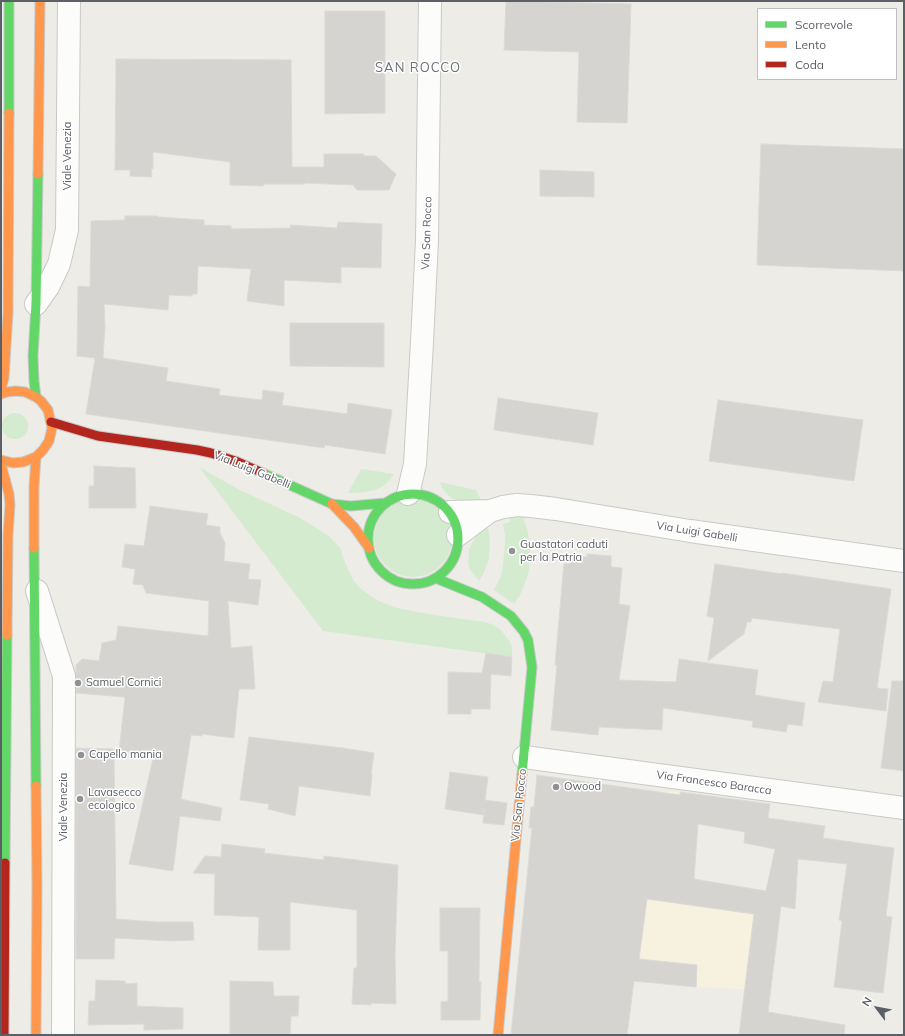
<!DOCTYPE html>
<html>
<head>
<meta charset="utf-8">
<style>
  body { margin:0 }
  #map { position:relative; width:905px; height:1036px; overflow:hidden; background:#edece7; font-family:Mulish,sans-serif }
  canvas { display:block }
  .frame { position:absolute; inset:0; border:2px solid #5c6066; pointer-events:none }
  .legend { position:absolute; left:757px; top:8px; width:140px; height:72px; box-sizing:border-box; background:#fff; border:1px solid #bebfc2; margin:0; padding:5px 7px; list-style:none; font-size:12px; color:#5c6066 }
  .legend li { display:flex; align-items:center; gap:8px; height:20px }
  .legend b { width:20px; border:1px solid #bebfc2 }
  .north { position:absolute; left:857px; top:988px; width:40px; height:40px; -webkit-text-stroke:3px #fff; paint-order:stroke; rotate:302deg; font-size:11px; font-weight:700; line-height:16px; text-align:center; color:#5c6066 }
  .north::after { content:''; display:block; margin:auto; width:14px; height:18px; background:#5c6066; clip-path:polygon(50% 0,100% 100%,50% 72%,0 100%) }
</style>
</head>
<body>
<div id="map">
<canvas width="905" height="1036"></canvas>
<div class="frame"></div>
<ul class="legend">
<li><b style="height:5px;background:#63d668"></b>Scorrevole</li>
<li><b style="height:5px;background:#ff974d"></b>Lento</li>
<li><b style="height:5px;background:#b3261e"></b>Coda</li>
</ul>
<div class="north">N</div>
</div>
<script>
const ctx = document.querySelector('canvas').getContext('2d');
ctx.lineJoin = 'round';
function paint(path, color) {
  ctx.fillStyle = color;
  ctx.fill(path, 'evenodd');
}
function poly(rows) {
  const path = new Path2D();
  for (const r of rows) {
    if (r.length === 3) {
      path.moveTo(r[0] + r[2], r[1]);
      path.arc(r[0], r[1], r[2], 0, 2 * Math.PI);
      continue;
    }
    path.moveTo(r[0], r[1]);
    for (let i = 2; i < r.length; i += 2) path.lineTo(r[i], r[i + 1]);
  }
  return path;
}
function strokePath(path, color, width, dash) {
  ctx.strokeStyle = color;
  ctx.lineWidth = width;
  ctx.lineCap = dash ? 'butt' : 'round';
  ctx.setLineDash(dash || []);
  ctx.stroke(path);
}
function write(font, color, halo, rows, align = 'center') {
  ctx.font = font + ' Mulish,sans-serif';
  ctx.lineWidth = 3;
  ctx.setLineDash([]);
  ctx.textBaseline = 'middle';
  ctx.strokeStyle = halo;
  ctx.fillStyle = color;
  for (const [text, x, y, turn = 0] of rows) {
    ctx.save();
    ctx.translate(x, y);
    ctx.rotate((+turn || 0) * Math.PI / 180);
    ctx.textAlign = isNaN(turn) ? turn : align;
    if (halo) ctx.strokeText(text, 0, 0);
    ctx.fillText(text, 0, 0);
    ctx.restore();
  }
}
paint(poly([
  [537,775,661,792,680,792,668,875,783,894,770,991,745,989,696,987,634,981]
]), '#f7f2e0');
paint(poly([
  [15,426,13],
  [199,467,238,489,300,518,329,536,341,549,343,558,353,580,361,589,372,597,383,603,397,608,434,615,484,622,491,624,500,629,510,642,512,649,512,657,323,631],
  [361,469,394,474,389,481,382,487,375,490,357,493,348,493],
  [440,482,476,490,484,506,458,501,451,498,442,488],
  [507,494,510,501,530,499,524,520,527,528,530,546,529,570,526,581,520,595,514,604,494,590,501,576,503,565,505,545,505,535,503,524,510,522],
  [413,538,39],
  [488,527,490,541,489,559,483,574,479,581,470,570,468,563,469,549,476,536,481,531]
]), '#d4ebd0');
const building = poly([
  [506,1,631,4,627,123,577,122,579,52,504,50,506,1],
  [325,11,385,11,385,113,325,114,325,11],
  [116,59,291,60,292,167,324,167,324,154,363,154,365,156,376,156,396,174,389,190,357,190,353,185,305,183,305,184,264,184,263,186,230,185,230,162,153,152,153,169,151,169,152,177,130,176,130,170,115,170,116,59],
  [761,144,904,149,904,271,757,265,761,144],
  [540,170,594,172,594,197,540,196,540,170],
  [125,216,158,216,158,217,204,220,204,225,231,226,231,229,291,228,290,225,337,228,338,222,382,224,381,268,341,267,341,283,284,280,284,306,247,301,251,269,198,266,197,294,192,294,192,296,169,295,168,310,104,304,105,327,103,358,168,368,166,381,220,389,219,395,262,400,263,390,284,393,282,405,347,414,348,403,392,410,385,454,325,445,324,448,86,414,95,358,77,356,78,286,90,287,91,221,125,220,125,216],
  [290,323,384,323,384,367,290,366,290,323],
  [498,398,598,413,593,445,494,430,498,398],
  [718,400,863,420,854,481,709,461,718,400],
  [94,466,135,468,136,508,89,508,89,486,94,486,94,466],
  [150,506,208,514,206,525,220,527,220,533,225,543,224,561,250,564,248,579,261,580,258,605,228,601,231,648,252,646,255,689,239,689,234,738,202,734,202,736,191,735,181,799,222,808,220,821,180,816,173,871,129,864,154,754,119,751,125,697,76,693,76,665,82,659,99,661,102,643,116,640,118,626,208,636,209,601,146,593,143,585,133,584,135,569,122,567,125,544,144,546,150,506],
  [587,554,611,556,611,567,622,568,619,604,630,606,619,680,676,682,679,659,758,670,755,695,805,703,802,726,788,724,786,732,752,727,753,721,663,708,662,730,599,727,598,735,551,730,557,665,555,665,564,563,569,564,570,556,587,557,587,554],
  [715,564,782,574,782,573,891,589,877,688,888,689,886,711,818,702,823,681,833,682,840,629,752,618,751,622,747,622,744,634,708,661,714,618,707,616,715,564],
  [486,653,512,657,511,676,491,674,490,709,471,709,471,714,448,714,448,672,482,673,486,653],
  [892,681,904,681,904,771,881,768,892,681],
  [249,737,343,748,374,753,371,775,372,775,370,796,299,786,295,816,268,809,269,804,240,800,249,737],
  [76,748,114,749,116,919,156,922,193,922,194,940,169,941,115,938,114,959,76,959,76,748],
  [450,772,488,777,485,800,507,803,504,825,483,823,484,810,484,815,445,809,450,772],
  [537,775,680,795,680,792,770,804,768,818,825,826,823,838,894,848,886,916,892,917,883,993,834,987,842,921,839,920,847,864,798,859,795,909,781,906,768,1012,845,1025,844,1035,739,1035,754,914,647,899,639,959,697,965,696,987,634,981,627,1035,511,1035,532,828,529,828,531,807,534,807,537,775],
  [698,824,745,832,744,843,775,849,766,891,694,879,698,824],
  [222,844,265,849,264,853,324,860,324,856,398,865,395,954,396,1004,371,1003,371,1005,352,1004,354,968,357,968,357,910,290,902,290,950,258,950,259,917,214,915,215,874,193,873,205,856,221,857,222,844],
  [440,908,480,908,479,982,481,982,480,1020,441,1020,441,1002,448,1001,448,951,440,951,440,908],
  [96,980,125,981,126,984,137,983,137,1006,183,1008,183,1029,144,1030,144,1024,88,1025,89,1001,95,1001,96,980],
  [230,981,273,982,274,996,299,996,298,1016,291,1016,290,1035,230,1035,230,981]
]);
paint(building, '#d5d4d1');
strokePath(building, '#dcdad6', 1);
const street = poly([
  [36,304,48,287,59,264,67,230,69,1],
  [408,494,415,464,422,342,427,240,430,1],
  [450,512,490,511],
  [458,535,490,511,503,507,517,505,531,506,556,509,690,531,904,561],
  [37,591,64,676,63,1035],
  [524,757,904,808]
]);
const fast = poly([
  [9,113,9,1],
  [36,397,34,381,33,356,36,304,38,174],
  [263,473,332,504,351,506,385,503],
  [413,539,45],
  [34,548,36,786],
  [435,578,482,597,511,616,524,632,528,640,532,667,522,774],
  [5,863,7,635]
]);
const slow = poly([
  [38,174,40,1],
  [1,389,4,378,8,313,9,113],
  [1,394,7,392,16,391,25,392,36,397,41,401,48,410,52,428,49,441,43,450,36,457,23,462,13,463,1,460],
  [1,464,9,494,10,505,8,535,7,635],
  [332,504,354,527,369,548],
  [34,548,34,487,36,457],
  [36,1035,37,886,36,786],
  [498,1035,522,774]
]);
const jam = poly([
  [51,422,98,436,197,450,211,453,238,462,263,473],
  [4,1035,5,863]
]);
strokePath(street, '#c9c9c8', 24);
strokePath(fast, '#c9cac9', 11);
strokePath(slow, '#c9cac9', 11);
strokePath(jam, '#c9cac9', 11);
strokePath(street, '#fcfcfb', 22);
strokePath(fast, '#63d668', 9);
strokePath(slow, '#ff974d', 9);
strokePath(jam, '#b3261e', 9);
for (const [x, y, r, color] of [
  [512,551,4,"#8f9193"],
  [78,683,4,"#8f9193"],
  [81,755,4,"#8f9193"],
  [556,787,4,"#8f9193"],
  [80,799,4,"#8f9193"]
]) {
  const dot = new Path2D();
  dot.arc(x, y, r, 0, 2 * Math.PI);
  ctx.fillStyle = color;
  ctx.fill(dot);
  strokePath(dot, '#fff', 1.5);
}
write('11px', '#5c6066', '#fff', [
  ["Viale Venezia",68,156,-90],
  ["Via San Rocco",427,233,-88],
  ["Via Luigi Gabelli",252,470,22],
  ["Via Luigi Gabelli",697,532,9],
  ["Via Francesco Baracca",714,783,8],
  ["Via San Rocco",519,805,-84],
  ["Viale Venezia",64,807,-90]
]);
write('11px', '#5c6066', '#fff', [
  ["Guastatori caduti",520,545],
  ["per la Patria",520,558],
  ["Samuel Cornici",86,683],
  ["Capello mania",89,755],
  ["Owood",564,787],
  ["Lavasecco",88,793],
  ["ecologico",88,806]
], 'left');
ctx.letterSpacing = '1px';
write('13px', '#6d7378', '#fff', [
  ["SAN ROCCO",418,68]
]);
ctx.letterSpacing = '0px';
</script>
</body>
</html>
